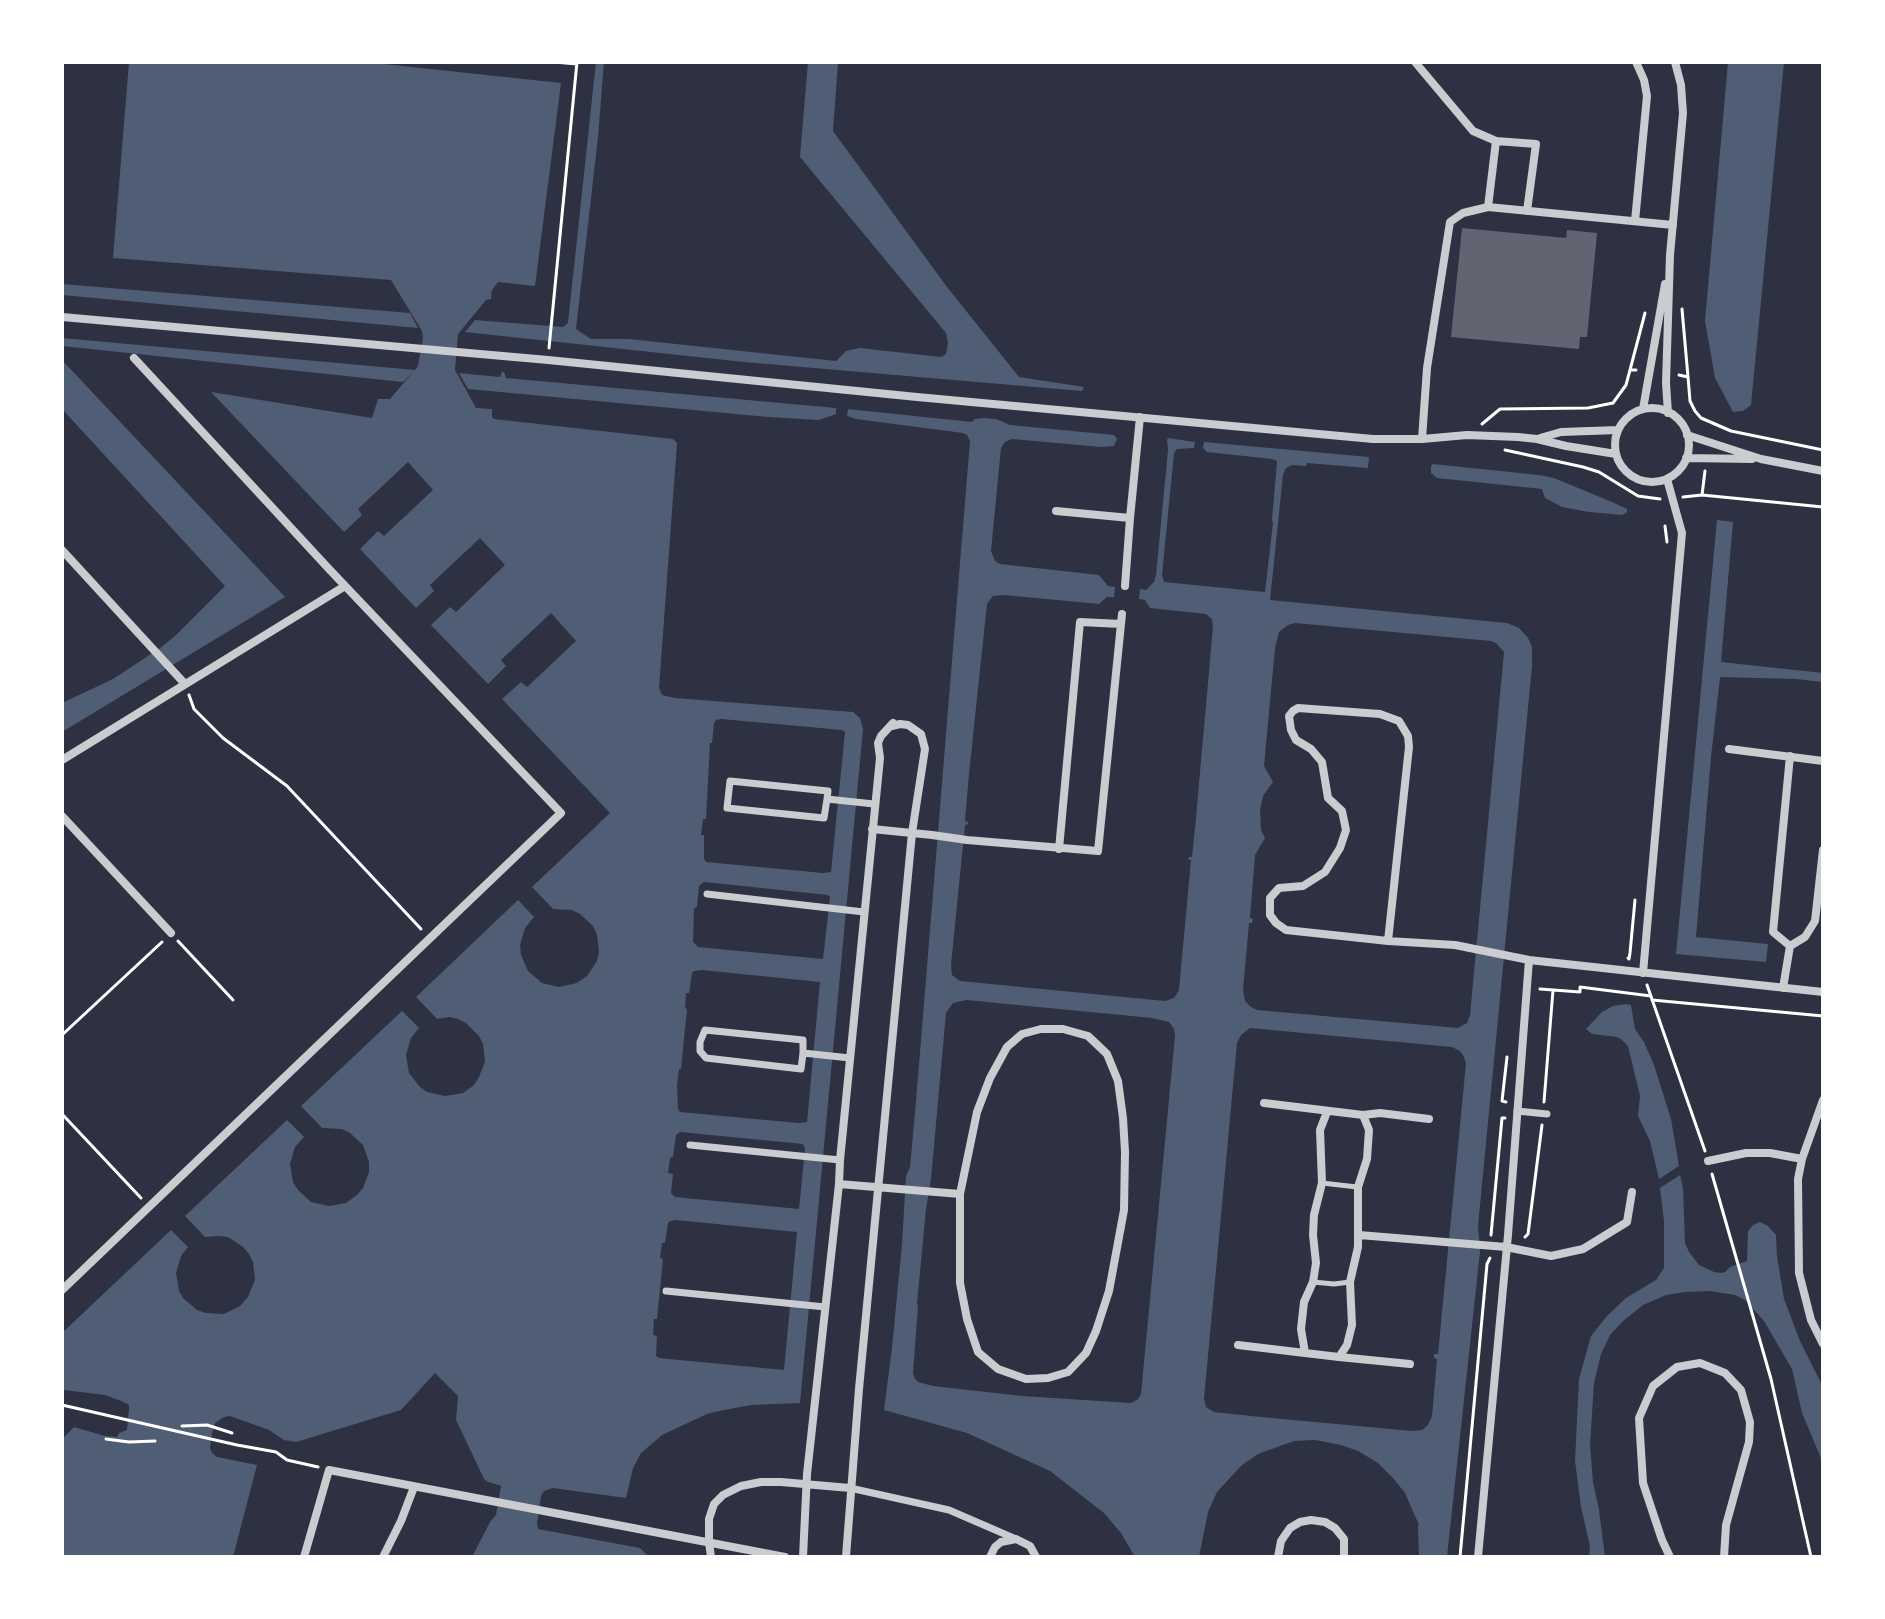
<!DOCTYPE html>
<html>
<head>
<meta charset="utf-8">
<style>
  body { margin:0 }
  #map { position:relative; width:1885px; height:1619px; overflow:hidden; background:#2d3142; font-family:"Nunito Sans",sans-serif }
  canvas { display:block }
  .frame { position:absolute; inset:0; border:64px solid #fff; pointer-events:none }
</style>
</head>
<body>
<div id="map">
<canvas width="1885" height="1619"></canvas>
<div class="frame"></div>
</div>
<script>
const ctx = document.querySelector('canvas').getContext('2d');
ctx.lineJoin = 'round';
function paint(path, color) {
  ctx.fillStyle = color;
  ctx.fill(path, 'evenodd');
}
function poly(rows) {
  const path = new Path2D();
  for (const r of rows) {
    if (r.length === 3) {
      path.moveTo(r[0] + r[2], r[1]);
      path.arc(r[0], r[1], r[2], 0, 2 * Math.PI);
      continue;
    }
    path.moveTo(r[0], r[1]);
    for (let i = 2; i < r.length; i += 2) path.lineTo(r[i], r[i + 1]);
  }
  return path;
}
function strokePath(path, color, width, dash) {
  ctx.strokeStyle = color;
  ctx.lineWidth = width;
  ctx.lineCap = dash ? 'butt' : 'round';
  ctx.setLineDash(dash || []);
  ctx.stroke(path);
}
paint(poly([
  [129,62,365,62,561,83,535,286,498,282,492,290,491,299,486,300,458,334,455,370,476,408,492,409,492,417,494,419,673,439,677,443,659,688,662,695,675,698,853,712,860,718,863,729,800,1403,751,1405,719,1411,707,1414,662,1435,641,1453,633,1468,626,1498,553,1488,544,1491,541,1496,537,1523,538,1529,640,1548,649,1557,472,1557,490,1522,496,1515,501,1486,488,1482,484,1479,456,1420,458,1396,435,1373,401,1410,296,1442,284,1440,269,1430,230,1416,224,1417,215,1423,212,1433,210,1448,212,1453,217,1457,257,1465,233,1557,62,1557,62,1439,74,1427,105,1436,117,1437,119,1433,127,1430,129,1408,129,1405,121,1401,105,1395,64,1390,62,1388,62,1333,171,1230,188,1247,181,1256,176,1273,179,1291,183,1298,197,1310,206,1313,224,1314,240,1306,248,1297,255,1280,253,1262,249,1254,243,1247,228,1237,219,1236,205,1237,185,1216,287,1120,304,1137,295,1147,290,1164,293,1182,298,1190,311,1202,329,1206,346,1203,357,1195,363,1188,369,1172,369,1162,363,1145,350,1133,342,1129,322,1128,301,1106,402,1011,419,1028,411,1038,406,1055,409,1073,420,1087,427,1092,445,1096,463,1093,473,1086,478,1079,485,1062,483,1044,479,1036,466,1023,458,1019,449,1017,437,1019,416,997,518,900,534,917,525,928,520,945,521,955,528,971,542,983,559,987,577,983,587,976,597,961,599,952,597,935,593,926,580,914,572,910,553,909,532,887,610,813,502,699,521,682,527,687,576,641,551,613,501,660,506,666,488,684,431,625,450,607,456,612,505,565,480,538,430,585,434,591,416,608,360,549,378,531,384,536,433,490,408,462,358,509,362,515,344,532,211,392,372,418,378,399,390,399,413,372,403,382,62,346,62,338,415,370,418,366,423,338,422,331,391,280,113,258],
  [721,719,842,730,845,732,831,872,823,873,706,862,704,859,704,835,701,835,703,819,706,819,710,743,712,743,714,723,716,720],
  [704,882,828,895,830,897,823,959,698,947,693,942,694,908,697,907,699,886],
  [702,970,820,982,807,1122,798,1123,680,1112,678,1109,677,1085,679,1069,681,1069,687,1009,685,1008,686,993,689,993,692,973,694,971],
  [680,1132,803,1144,805,1149,799,1209,675,1197,671,1193,673,1174,668,1173,670,1158,673,1157,676,1135],
  [676,1220,797,1232,784,1370,659,1358,656,1356,657,1336,653,1335,654,1319,657,1319,663,1259,660,1258,662,1243,665,1243,668,1223,670,1221],
  [596,62,604,62,598,137,576,329,591,339,629,339,836,361,846,351,860,348,941,357,946,354,948,343,946,333,800,157,808,62,838,62,833,131,947,287,1019,377,1084,387,1082,391,744,362,465,332,475,320,563,327,568,323],
  [1728,62,1784,62,1751,405,1743,411,1733,412,1715,378,1705,321],
  [62,284,410,313,418,328,62,295],
  [62,360,285,597,62,732,62,703,113,679,160,648,175,636,225,586,62,409],
  [502,372,504,372,506,378,836,408,836,414,819,420,768,417,468,389,459,373,500,377],
  [848,409,972,422,975,419,985,418,996,419,1010,425,1114,435,1117,439,1114,446,1101,447,1012,439,1005,442,1001,448,991,551,995,561,1000,564,1099,575,1108,586,1115,587,1114,597,1107,597,1099,604,1004,595,993,596,987,604,969,774,965,821,968,822,968,824,965,825,951,965,952,975,960,981,1165,1001,1174,998,1179,990,1191,860,1188,859,1189,857,1192,857,1195,828,1213,627,1212,619,1206,614,1150,608,1145,600,1139,599,1140,589,1146,590,1154,582,1156,575,1168,450,1167,440,1168,438,1195,442,1194,448,1177,449,1174,453,1162,575,1164,582,1265,592,1273,523,1272,520,1277,461,1272,459,1207,452,1203,448,1204,442,1369,457,1368,468,1307,463,1306,466,1292,465,1286,468,1283,475,1270,600,1507,623,1519,628,1528,638,1532,647,1532,666,1478,1226,1480,1252,1447,1557,1419,1557,1418,1526,1419,1525,1405,1493,1393,1478,1378,1463,1358,1451,1341,1445,1315,1440,1294,1441,1258,1454,1242,1465,1217,1492,1208,1512,1199,1557,1135,1557,1121,1533,1104,1513,1050,1471,967,1433,884,1410,892,1348,902,1244,906,1176,910,1167,915,1113,970,441,967,435,963,433,856,419,847,416],
  [1295,623,1491,641,1496,643,1504,652,1470,1015,1467,1023,1458,1028,1257,1010,1251,1007,1245,1001,1243,990,1249,923,1252,923,1253,919,1250,918,1255,855,1265,838,1261,830,1260,810,1263,796,1273,782,1264,766,1275,648,1279,632,1288,625],
  [966,1000,1152,1018,1169,1022,1174,1029,1175,1036,1141,1394,1138,1399,1131,1403,1022,1396,933,1386,918,1382,915,1379,913,1373,918,1306,917,1303,926,1209,931,1179,946,1013,953,1003],
  [1250,1028,1452,1047,1460,1051,1463,1055,1466,1063,1438,1354,1434,1354,1434,1358,1437,1359,1432,1416,1428,1425,1422,1430,1412,1431,1261,1417,1214,1412,1206,1407,1204,1399,1237,1043,1241,1035],
  [1433,464,1539,475,1554,478,1612,502,1627,509,1627,512,1622,515,1589,512,1562,507,1545,498,1542,489,1437,478,1431,473,1431,466],
  [1717,520,1733,522,1721,662,1823,673,1823,682,1796,679,1720,677,1711,757,1696,937,1768,944,1766,962,1676,954],
  [1626,1004,1631,1005,1635,1029,1644,1042,1654,1065,1671,1119,1679,1166,1659,1179,1650,1141,1638,1116,1640,1096,1628,1046,1621,1039,1617,1037,1592,1034,1586,1029,1602,1012,1613,1006],
  [1680,1175,1683,1188,1685,1243,1689,1252,1699,1265,1714,1272,1721,1273,1725,1272,1730,1267,1747,1261,1748,1231,1753,1225,1760,1222,1768,1226,1776,1235,1777,1256,1784,1299,1800,1341,1823,1387,1823,1463,1802,1413,1792,1369,1764,1321,1745,1300,1735,1295,1710,1291,1685,1292,1666,1295,1643,1305,1623,1321,1610,1335,1601,1354,1594,1383,1590,1445,1593,1482,1599,1510,1605,1557,1589,1557,1590,1546,1581,1507,1575,1461,1579,1379,1591,1336,1607,1316,1626,1298,1656,1280,1664,1268,1664,1221,1660,1188]
]), '#4f5d75');
paint(poly([
  [1462,228,1566,238,1567,230,1597,233,1587,337,1580,337,1579,349,1451,337]
]), '#626471');
strokePath(poly([
  [554,62,577,64],
  [1682,309,1688,377],
  [549,348,577,62],
  [1630,370,1645,313],
  [1679,375,1688,377,1690,401,1695,411,1701,418,1731,431,1823,450],
  [1482,424,1500,409,1588,408,1613,403,1626,385,1630,370,1636,370],
  [1505,450,1583,467,1599,472,1638,496,1660,499],
  [1702,495,1705,471],
  [1683,497,1702,495,1823,507],
  [1665,526,1667,542],
  [189,695,194,709,223,738,287,786,421,929],
  [178,941,233,1000],
  [1628,958,1629,959,1630,953,1635,900],
  [1647,985,1705,1151],
  [1540,989,1580,992,1580,987,1651,996],
  [1652,1000,1823,1016],
  [62,1035,162,942],
  [1506,1102,1502,1101,1507,1057],
  [1544,1102,1553,990],
  [62,1114,141,1198],
  [1712,1174,1771,1379,1811,1557],
  [1491,1235,1502,1118,1505,1118],
  [1525,1237,1528,1234,1542,1125],
  [62,1405,237,1445,276,1452,287,1460,318,1467],
  [182,1426,207,1425,232,1433],
  [106,1439,129,1442,155,1441],
  [1460,1557,1487,1264,1490,1258]
]), '#fff', 3);
strokePath(poly([
  [1322,1183,1357,1187],
  [1313,1282,1334,1284,1350,1282]
]), '#caccd0', 5);
strokePath(poly([
  [827,799,824,818,727,808,730,781,828,791,827,799,874,804],
  [707,894,864,912],
  [803,1053,801,1069,706,1058,700,1051,700,1042,705,1030,803,1040,803,1053,850,1058],
  [1517,1111,1547,1114],
  [690,1145,840,1160],
  [666,1291,825,1307],
  [850,1488,949,1510,1016,1539]
]), '#caccd0', 7);
strokePath(poly([
  [1415,62,1473,131,1496,141,1488,207],
  [1496,141,1536,144,1527,211],
  [1635,221,1647,96,1644,80,1636,62],
  [62,317,548,360,917,397,1373,439,1422,439,1467,435,1518,437,1537,439,1566,446,1616,454],
  [1652,445,37],
  [1643,409,1665,284],
  [1668,413,1666,383,1670,255,1683,113,1681,85,1675,62],
  [1687,435,1761,459,1823,471],
  [1540,438,1561,432,1618,430],
  [1422,439,1427,368,1450,222,1463,213,1488,207,1673,225],
  [1686,458,1752,459],
  [1056,511,1130,518],
  [62,550,185,684],
  [1125,586,1130,518,1140,417],
  [1729,749,1823,761],
  [62,760,345,586],
  [62,816,171,933],
  [872,829,932,835,967,840,1098,851,1122,614],
  [1059,849,1080,622,1121,624],
  [1388,941,1409,747,1408,736,1399,721,1380,714,1298,708,1293,711,1289,716,1291,730,1296,740,1311,749,1322,762,1328,798,1342,811,1346,830,1340,848,1325,872,1303,886,1279,888,1270,898,1270,915,1276,923,1286,930,1388,941,1455,945,1529,960,1823,992],
  [1790,946,1773,932,1790,756],
  [1790,946,1805,937,1815,921,1823,850],
  [1643,973,1682,533,1667,479],
  [1783,988,1790,946],
  [1041,1029,1063,1029,1088,1036,1107,1054,1118,1081,1123,1118,1125,1152,1124,1210,1109,1291,1096,1331,1086,1353,1068,1372,1048,1378,1026,1379,998,1369,978,1352,967,1319,960,1283,960,1194,977,1112,990,1078,1007,1047,1022,1034,1041,1029],
  [1823,1100,1802,1159,1798,1179,1799,1273,1811,1320,1823,1344],
  [1264,1103,1363,1115,1369,1130,1367,1159,1358,1187,1358,1247,1350,1282,1352,1325,1347,1345,1339,1357,1305,1353,1301,1329,1304,1302,1313,1282,1316,1263,1313,1235,1314,1215,1322,1183,1320,1130,1327,1112],
  [1363,1115,1380,1113,1429,1119],
  [1708,1161,1746,1153,1770,1153,1802,1159],
  [839,1184,960,1194],
  [1359,1235,1506,1247,1551,1256,1583,1249,1627,1222,1632,1192],
  [62,1290,561,813,329,569,134,358],
  [1238,1345,1305,1353],
  [1339,1357,1410,1364],
  [304,1557,329,1470,785,1557],
  [383,1557,401,1521,414,1487],
  [711,1557,709,1542,709,1519,714,1504,723,1495,741,1486,761,1482,781,1482,850,1488],
  [803,1557,807,1474,839,1184,840,1160,880,758,878,743,881,736,893,723,892,726,900,724,908,725,921,734,925,749,912,833,859,1389,846,1557],
  [990,1557,995,1547,1001,1542,1016,1539,1030,1546,1036,1557],
  [1278,1557,1281,1541,1290,1528,1300,1522,1311,1520,1325,1522,1335,1528,1344,1539,1344,1557],
  [1478,1557,1508,1235,1529,960],
  [1670,1557,1662,1540,1643,1483,1639,1418,1653,1386,1677,1367,1700,1363,1725,1373,1741,1390,1750,1422,1749,1442,1726,1525,1724,1557]
]), '#caccd0', 8);
</script>
</body>
</html>
